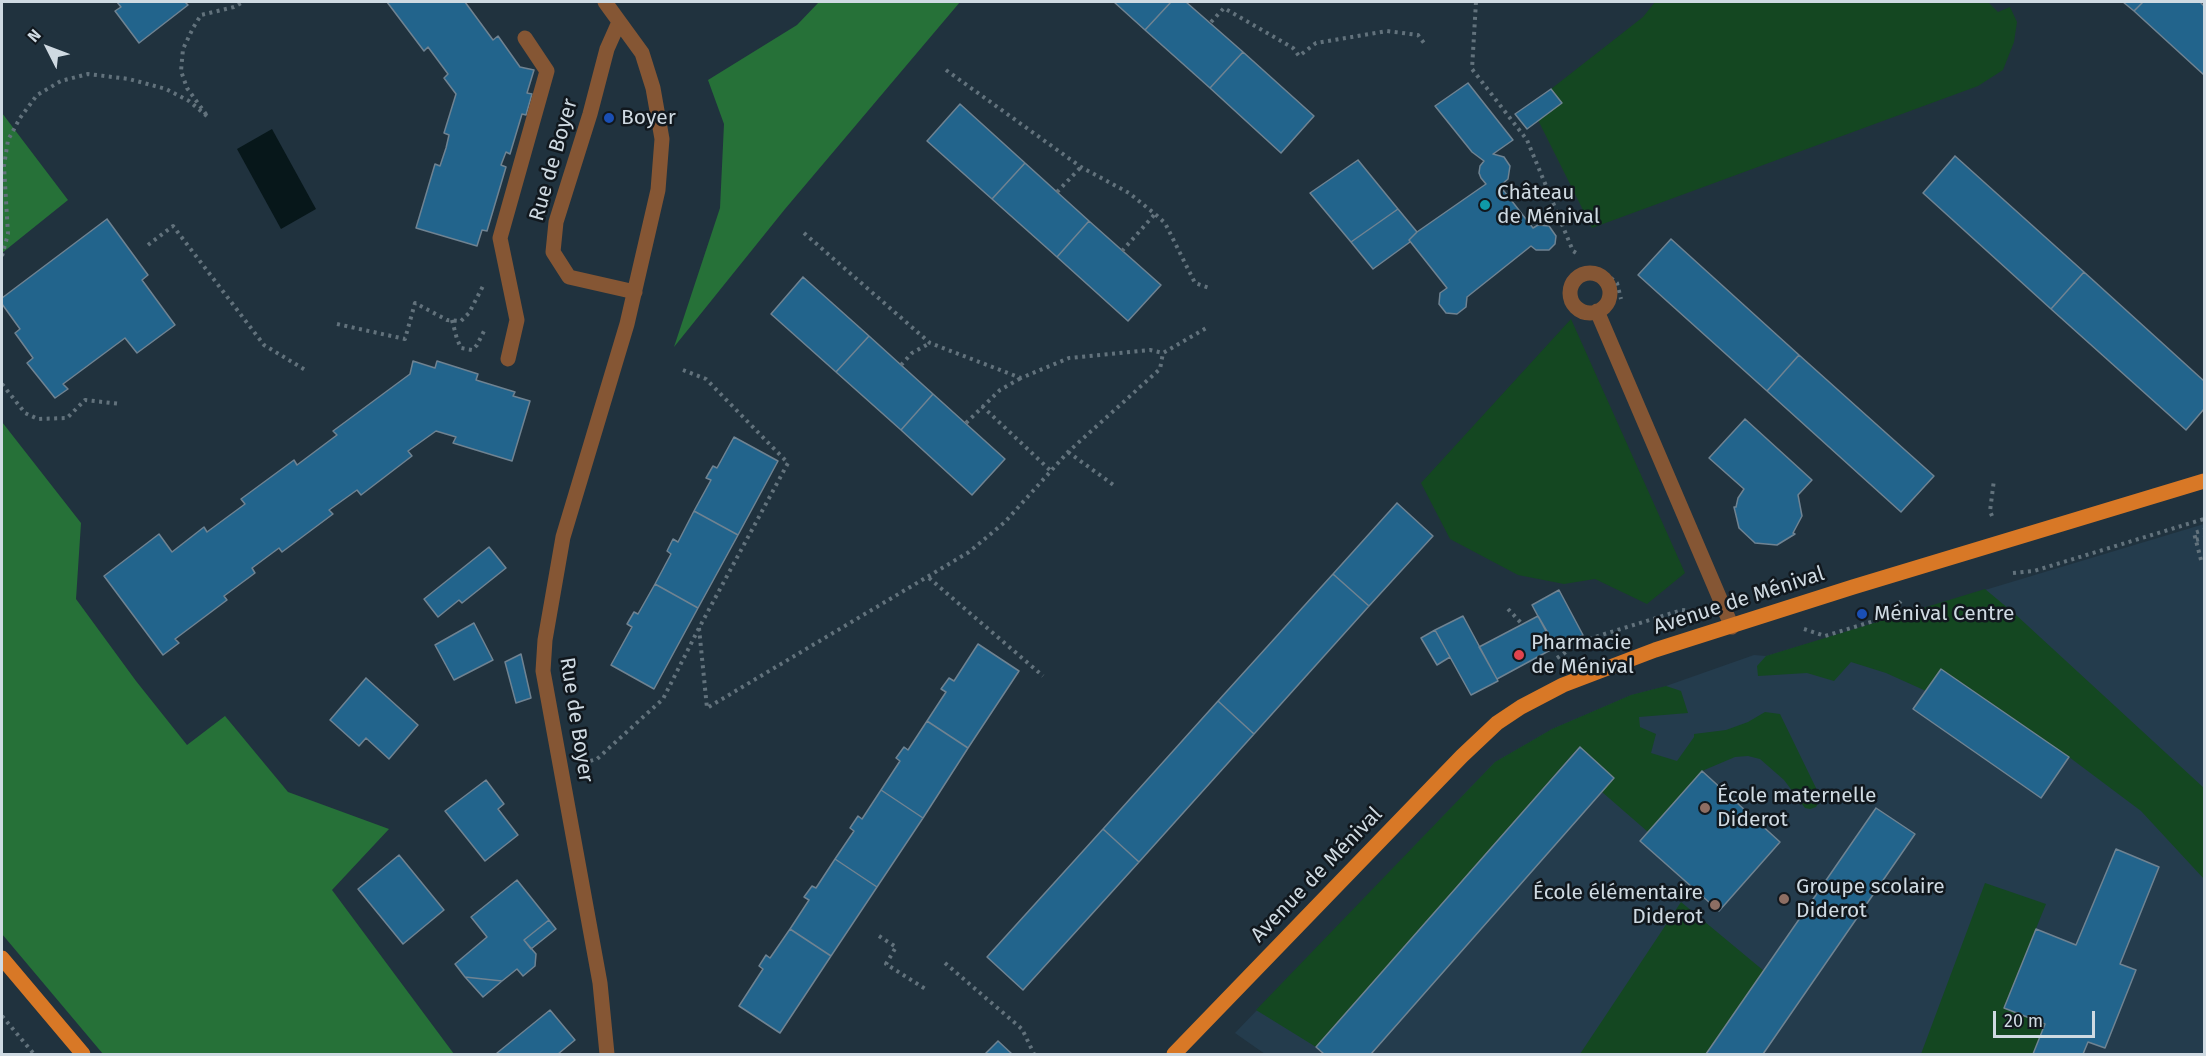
<!DOCTYPE html>
<html>
<head>
<meta charset="utf-8">
<style>
  body { margin:0 }
  #map { position:relative; width:2206px; height:1056px; overflow:hidden; background:#20323e; font-family:"Fira Sans",sans-serif }
  canvas { display:block }
  .frame { position:absolute; inset:0; border:3px solid #cfdae2; pointer-events:none }
  .north { position:absolute; left:18px; top:18px; width:60px; height:60px; -webkit-text-stroke:4px #11181e; paint-order:stroke; rotate:312deg; font-size:16px; font-weight:700; line-height:24px; text-align:center; color:#cfdae2 }
  .north::after { content:''; display:block; margin:auto; width:21px; height:27px; background:#cfdae2; clip-path:polygon(50% 0,100% 100%,50% 72%,0 100%) }
  .scale { position:absolute; left:1993px; top:1011px; width:102px; height:27px; box-sizing:border-box; border:3px solid #cfdae2; border-top:0; padding-left:8px; font-size:18px; line-height:21px; white-space:nowrap; color:#cfdae2; -webkit-text-stroke:4px #11181e; paint-order:stroke }
</style>
</head>
<body>
<div id="map">
<canvas width="2206" height="1056"></canvas>
<div class="frame"></div>
<div class="north">N</div>
<div class="scale">20 m</div>
</div>
<script>
const ctx = document.querySelector('canvas').getContext('2d');
ctx.lineJoin = 'round';
function paint(path, color) {
  ctx.fillStyle = color;
  ctx.fill(path, 'evenodd');
}
function poly(rows) {
  const path = new Path2D();
  for (const r of rows) {
    if (r.length === 3) {
      path.moveTo(r[0] + r[2], r[1]);
      path.arc(r[0], r[1], r[2], 0, 2 * Math.PI);
      continue;
    }
    path.moveTo(r[0], r[1]);
    for (let i = 2; i < r.length; i += 2) path.lineTo(r[i], r[i + 1]);
  }
  return path;
}
function strokePath(path, color, width, dash) {
  ctx.strokeStyle = color;
  ctx.lineWidth = width;
  ctx.lineCap = dash ? 'butt' : 'round';
  ctx.setLineDash(dash || []);
  ctx.stroke(path);
}
function write(font, color, halo, rows, align = 'center') {
  ctx.font = font + ' "Fira Sans",sans-serif';
  ctx.lineWidth = 5;
  ctx.setLineDash([]);
  ctx.textBaseline = 'middle';
  ctx.strokeStyle = halo;
  ctx.fillStyle = color;
  for (const [text, x, y, turn = 0] of rows) {
    ctx.save();
    ctx.translate(x, y);
    ctx.rotate((+turn || 0) * Math.PI / 180);
    ctx.textAlign = isNaN(turn) ? turn : align;
    if (halo) ctx.strokeText(text, 0, 0);
    ctx.fillText(text, 0, 0);
    ctx.restore();
  }
}
paint(poly([
  [2204,524,2204,1054,1265,1054,1235,1033,1495,762,1552,729,1631,695,1666,686,1754,655,1766,656]
]), '#243c4d');
paint(poly([
  [1655,2,1988,2,1998,12,2010,7,2017,22,2014,42,2003,70,1978,86,1592,228,1538,120,1561,103,1551,89,1643,17],
  [1571,319,1685,573,1647,604,1595,579,1564,584,1518,575,1450,539,1421,483],
  [1985,589,2015,614,2204,788,2204,879,2141,811,2069,757,1941,669,1926,691,1886,673,1851,662,1834,681,1807,673,1758,676,1757,666,1766,656],
  [1666,686,1681,691,1688,713,1639,717,1640,727,1656,734,1651,753,1677,761,1694,737,1694,734,1726,730,1748,722,1765,712,1780,714,1816,788,1820,800,1816,807,1810,809,1805,808,1784,780,1760,759,1748,756,1735,757,1702,771,1648,832,1602,792,1614,778,1579,747,1316,1047,1256,1010,1495,762,1552,729,1631,695],
  [1985,883,2046,904,2004,1007,2045,1024,2033,1054,1921,1054],
  [1681,902,1764,971,1706,1054,1580,1054]
]), '#144721');
paint(poly([
  [819,2,960,2,785,209,674,347,720,208,724,124,708,80,797,25],
  [2,113,68,200,2,253],
  [2,422,81,523,76,599,136,681,187,745,225,716,288,792,389,829,332,890,454,1054,103,1054,2,934]
]), '#267138');
paint(poly([
  [272,129,316,209,281,229,237,149]
]), '#07171a');
const building = poly([
  [117,2,185,2,188,5,139,43,115,11,121,7,117,2],
  [387,2,465,2,493,40,498,36,520,67,534,70,527,93,532,94,526,115,522,114,510,154,506,152,501,165,506,167,487,231,482,230,477,246,416,228,435,164,440,166,446,148,449,135,444,133,456,94,444,78,448,74,428,47,424,51,387,2],
  [1114,2,1171,2,1145,30,1114,2],
  [1171,2,1186,2,1243,52,1210,88,1145,30,1171,2],
  [2123,2,2143,2,2134,11,2123,2],
  [2143,2,2200,2,2204,6,2204,75,2134,11,2143,2],
  [1243,52,1314,116,1281,153,1210,88,1243,52],
  [1468,83,1513,140,1493,154,1504,157,1510,166,1508,179,1500,186,1533,228,1538,225,1549,226,1556,236,1555,244,1549,250,1536,250,1531,246,1467,297,1466,307,1457,314,1446,313,1439,304,1440,293,1447,288,1409,240,1417,232,1486,184,1481,178,1479,173,1480,166,1484,161,1472,152,1435,106,1468,83],
  [1551,89,1562,103,1527,129,1515,114,1551,89],
  [960,104,1025,163,992,199,927,141,960,104],
  [1955,156,2084,272,2051,309,1923,193,1955,156],
  [1358,160,1398,209,1351,242,1310,193,1358,160],
  [1025,163,1089,221,1057,257,992,199,1025,163],
  [1398,209,1417,232,1409,240,1410,242,1373,269,1351,242,1398,209],
  [107,219,148,275,142,280,175,325,137,353,125,338,63,384,68,389,55,398,27,363,33,358,15,333,20,329,2,304,2,298,107,219],
  [1089,221,1161,285,1128,321,1057,257,1089,221],
  [1671,239,1799,355,1767,391,1638,275,1671,239],
  [2084,272,2204,381,2204,409,2186,430,2051,309,2084,272],
  [803,277,869,336,836,372,771,314,803,277],
  [869,336,933,394,901,430,836,372,869,336],
  [1799,355,1934,476,1901,512,1767,391,1799,355],
  [413,361,435,368,437,361,478,374,476,380,515,392,513,396,530,401,512,461,453,443,456,437,436,431,408,451,412,456,361,495,357,490,329,510,333,514,282,552,279,548,252,568,255,573,224,596,227,600,175,639,179,643,163,655,104,576,159,534,172,552,204,527,207,532,245,504,241,499,294,460,297,465,337,435,333,431,410,374,413,361],
  [933,394,1005,459,972,495,901,430,933,394],
  [1745,419,1812,480,1798,495,1802,516,1793,533,1795,534,1777,545,1755,543,1739,528,1734,507,1736,507,1738,498,1744,489,1709,458,1745,419],
  [734,437,778,461,738,535,694,511,711,480,706,478,713,466,717,468,734,437],
  [1397,503,1433,536,1369,606,1333,574,1397,503],
  [694,511,738,535,698,608,655,584,671,554,667,551,673,539,678,542,694,511],
  [489,547,506,568,462,603,459,600,438,617,424,599,489,547],
  [1333,574,1369,606,1254,734,1218,701,1333,574],
  [655,584,698,608,654,689,611,665,632,627,627,624,634,612,638,614,655,584],
  [1559,590,1583,635,1556,650,1532,605,1559,590],
  [1463,616,1498,681,1471,695,1435,630,1463,616],
  [1538,616,1556,647,1497,679,1479,647,1538,616],
  [474,623,493,660,454,680,435,645,474,623],
  [1435,630,1450,657,1437,665,1421,638,1435,630],
  [978,644,1019,671,968,748,927,721,946,692,941,689,949,678,954,681,978,644],
  [521,654,531,698,516,703,505,662,521,654],
  [1941,669,2069,757,2041,798,1913,709,1941,669],
  [366,678,418,725,389,759,366,738,359,746,330,720,366,678],
  [1218,701,1254,734,1139,862,1103,829,1218,701],
  [927,721,968,748,923,818,881,790,900,761,896,758,904,747,908,750,927,721],
  [1580,747,1614,778,1371,1054,1324,1054,1316,1047,1580,747],
  [1702,771,1780,842,1719,911,1640,841,1702,771],
  [486,780,504,804,498,809,518,835,485,861,445,811,486,780],
  [881,790,923,818,877,887,835,859,854,831,850,828,858,816,862,819,881,790],
  [1876,808,1915,834,1763,1054,1706,1054,1876,808],
  [1103,829,1139,862,1023,990,987,957,1103,829],
  [2116,849,2159,867,2120,964,2136,970,2105,1048,2088,1042,2083,1054,2033,1054,2045,1024,2004,1008,2036,929,2076,945,2116,849],
  [399,855,444,910,403,944,358,889,399,855],
  [835,859,877,887,831,956,790,929,809,900,804,897,812,886,816,888,835,859],
  [517,880,549,920,524,940,536,954,535,966,523,976,517,969,502,981,465,977,455,964,487,937,471,917,517,880],
  [549,920,556,929,531,949,524,940,549,920],
  [790,929,831,956,780,1033,739,1006,763,969,759,966,766,955,770,958,790,929],
  [465,977,502,981,483,997,465,977],
  [550,1010,575,1040,558,1054,498,1054,497,1053,550,1010],
  [998,1041,1012,1054,985,1054,998,1041]
]);
paint(building, '#22648c');
strokePath(building, '#6f8392', 1.5);
strokePath(poly([
  [1476,2,1472,69,1527,140,1573,251,1578,254],
  [1211,22,1224,8,1293,48,1299,56,1316,43,1387,31,1418,35,1424,43],
  [946,70,1081,167,1129,193,1155,214,1165,223,1195,283,1209,288],
  [1057,192,1081,167],
  [804,233,930,343,1021,378,1069,358,1150,350,1163,353,1208,327],
  [148,245,173,226,264,345,307,371],
  [1122,251,1155,214],
  [2,256,8,234,4,166,8,140,20,118,37,95,61,81,88,74,129,79,166,89,189,101,208,117,187,88,181,71,183,49,193,28,201,15,234,7,243,2],
  [1611,278,1617,283,1621,299],
  [452,320,457,339,461,348,472,350,477,345,484,331],
  [337,324,405,339,415,303,447,320,461,321,469,313,483,286],
  [901,365,912,353,930,343],
  [2,384,25,413,38,419,67,418,85,400,121,404],
  [982,406,1052,472],
  [966,423,1000,390,1021,378],
  [1068,452,1115,486],
  [1992,516,1990,511,1994,480],
  [2196,540,2204,538],
  [2201,560,2194,533,2204,530],
  [2013,573,2034,571,2204,519],
  [929,578,1043,676],
  [1508,609,1522,624],
  [699,628,707,708,969,552,1005,522,1068,452,1160,369,1163,353],
  [1804,629,1825,636,1887,617,1902,600],
  [1557,658,1582,641,1682,610,1692,611],
  [583,763,597,759,663,699,699,628,788,463,706,379,683,370],
  [879,936,896,947,886,964,927,990],
  [945,963,1022,1029,1034,1054],
  [2,1016,34,1054]
]), '#62727c', 4, [3, 4.5]);
strokePath(poly([
  [605,2,642,53,653,88,662,139,658,190,627,324,563,537,545,640,543,671,600,983,607,1054],
  [619,22,607,49,590,114,556,222,553,252,569,277,635,292],
  [1590,293,20],
  [1597,311,1732,627],
  [508,359,517,320,500,238,547,71,525,38]
]), '#855634', 15);
strokePath(poly([
  [2,958,83,1054],
  [1174,1054,1462,756,1497,723,1521,707,1563,685,1655,650,1853,587,2204,481]
]), '#d87826', 15);
for (const [x, y, r, color] of [
  [609,118,6,"#1a4fb4"],
  [1485,205,6,"#0f9aa8"],
  [1862,614,6,"#1a4fb4"],
  [1519,655,6,"#e0444e"],
  [1705,808,6,"#8d6e63"],
  [1784,899,6,"#8d6e63"],
  [1715,905,6,"#8d6e63"]
]) {
  const dot = new Path2D();
  dot.arc(x, y, r, 0, 2 * Math.PI);
  ctx.fillStyle = color;
  ctx.fill(dot);
  strokePath(dot, '#11181e', 2);
}
write('21px', '#cfdae2', '#11181e', [
  ["Boyer",621,118],
  ["Château",1497,193],
  ["de Ménival",1497,217],
  ["Ménival Centre",1874,614],
  ["Pharmacie",1531,643],
  ["de Ménival",1531,667],
  ["École maternelle",1717,796],
  ["Diderot",1717,820],
  ["Groupe scolaire",1796,887],
  ["Diderot",1796,911],
  ["École élémentaire",1703,893,"right"],
  ["Diderot",1703,917,"right"]
], 'left');
write('21px', '#cfdae2', '#11181e', [
  ["Rue de Boyer",554,160,-74],
  ["Avenue de Ménival",1739,601,-18],
  ["Rue de Boyer",576,720,81],
  ["Avenue de Ménival",1317,875,-46]
]);
</script>
</body>
</html>
